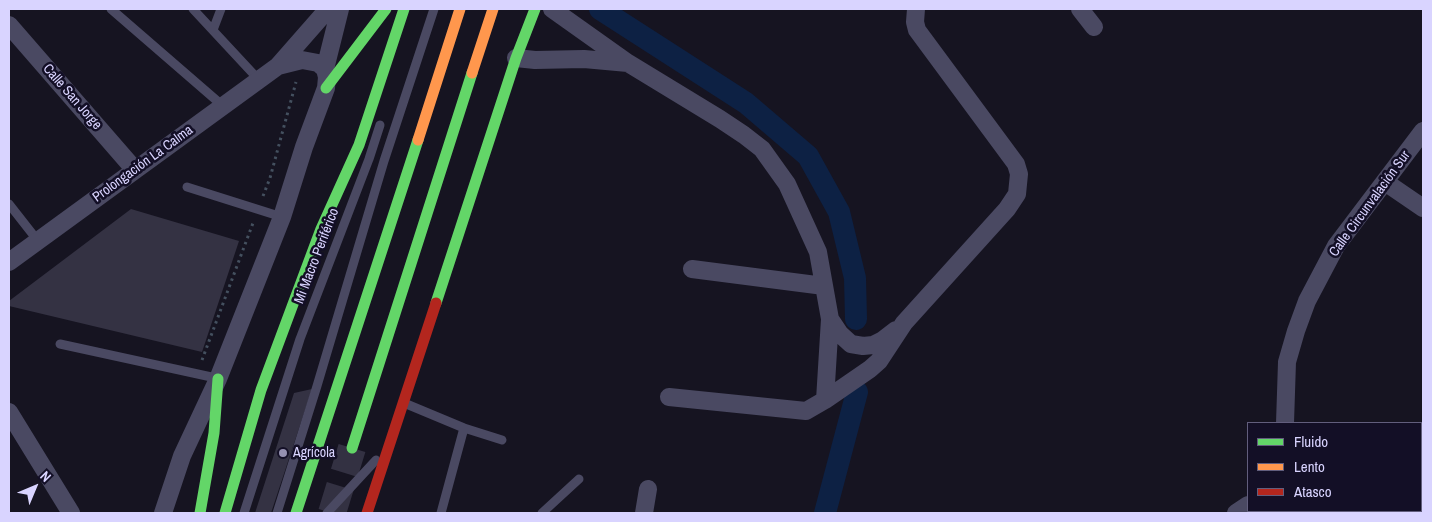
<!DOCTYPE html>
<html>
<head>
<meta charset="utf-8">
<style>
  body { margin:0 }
  #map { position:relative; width:1432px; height:522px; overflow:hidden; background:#161421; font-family:"Archivo Narrow",sans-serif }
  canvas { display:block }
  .frame { position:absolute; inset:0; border:10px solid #d9d4ff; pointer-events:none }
  .legend { position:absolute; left:1247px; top:422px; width:175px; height:90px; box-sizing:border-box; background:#130f26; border:1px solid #625e7d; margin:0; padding:6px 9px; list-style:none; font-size:15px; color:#d9d4ff }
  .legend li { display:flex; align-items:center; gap:10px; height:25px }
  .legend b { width:25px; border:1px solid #625e7d }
  .north { position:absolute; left:10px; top:462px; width:50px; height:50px; -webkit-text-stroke:4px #130f26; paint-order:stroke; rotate:45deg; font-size:14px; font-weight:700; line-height:20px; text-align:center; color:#d9d4ff }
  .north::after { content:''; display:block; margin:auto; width:18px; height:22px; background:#d9d4ff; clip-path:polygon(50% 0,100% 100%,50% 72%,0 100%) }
</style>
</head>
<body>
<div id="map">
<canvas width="1432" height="522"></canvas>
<div class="frame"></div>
<ul class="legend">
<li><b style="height:6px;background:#63d668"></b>Fluido</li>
<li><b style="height:6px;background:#ff974d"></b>Lento</li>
<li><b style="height:6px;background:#b3261e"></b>Atasco</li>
</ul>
<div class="north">N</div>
</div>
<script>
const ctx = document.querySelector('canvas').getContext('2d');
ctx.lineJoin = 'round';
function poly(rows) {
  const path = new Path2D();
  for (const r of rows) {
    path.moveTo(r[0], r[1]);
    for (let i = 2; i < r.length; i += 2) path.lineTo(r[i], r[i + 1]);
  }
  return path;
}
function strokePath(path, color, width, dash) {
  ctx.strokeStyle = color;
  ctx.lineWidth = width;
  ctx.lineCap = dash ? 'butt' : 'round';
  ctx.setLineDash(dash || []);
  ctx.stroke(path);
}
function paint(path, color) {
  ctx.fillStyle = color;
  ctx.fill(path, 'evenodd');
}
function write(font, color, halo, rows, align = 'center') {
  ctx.font = font + ' "Archivo Narrow",sans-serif';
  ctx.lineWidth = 5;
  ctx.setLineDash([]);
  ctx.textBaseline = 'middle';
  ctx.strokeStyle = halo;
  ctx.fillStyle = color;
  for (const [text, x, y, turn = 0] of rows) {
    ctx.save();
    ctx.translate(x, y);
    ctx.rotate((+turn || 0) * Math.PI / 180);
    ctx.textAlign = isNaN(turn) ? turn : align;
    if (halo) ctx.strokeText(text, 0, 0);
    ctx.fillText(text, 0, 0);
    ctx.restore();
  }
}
strokePath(poly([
  [600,9,746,103,808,156,839,212,855,278,856,319],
  [825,513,857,392]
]), '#0d2144', 22);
paint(poly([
  [131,209,239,241,202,352,9,306,9,301],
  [312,389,271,513,255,513,294,393]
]), '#343243');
strokePath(poly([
  [332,513,352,448]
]), '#333142', 28, [28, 14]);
strokePath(poly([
  [263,196,270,178,296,82],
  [202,360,253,223]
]), '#44505f', 3, [2.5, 4]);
strokePath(poly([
  [111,9,223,106],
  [193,9,259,80],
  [213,30,221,9],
  [187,187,282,217],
  [9,204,38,241],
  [60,344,216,378],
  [404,403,464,428,502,440],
  [244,513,300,339,369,159,380,125],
  [277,513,317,386,384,161,434,9],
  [327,513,376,460],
  [441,513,464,428],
  [542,513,579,479]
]), '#4a4962', 9);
strokePath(poly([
  [552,9,628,63,720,119,744,135,762,149,787,184,818,252,830,319,825,400,806,411,669,397],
  [1080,9,1094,27],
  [9,25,135,170],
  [516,58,535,60,584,59,628,63],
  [325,69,340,9],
  [1385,182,1423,208],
  [9,262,278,66,328,9],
  [692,269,824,286],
  [830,319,840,334,851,344,863,346,873,345,883,340,896,330],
  [825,400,870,369,879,361,904,323,1007,209,1017,194,1019,174,1016,164,917,30,915,22,916,9],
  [9,412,71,513],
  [1285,423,1287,362,1296,331,1307,301,1336,246,1423,131],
  [1301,511,1302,513],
  [163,513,182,456,218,379,282,217,304,147,326,88,327,77,325,69,318,63,302,60,278,66],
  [644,513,648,489],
  [1236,513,1248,505]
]), '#4a4962', 18);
strokePath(poly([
  [326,88,386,9],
  [436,303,516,58,535,9],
  [352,448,472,73],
  [200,513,214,433,218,379],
  [225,513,261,390,321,229,359,145,404,9],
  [296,513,418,140]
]), '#63d668', 11);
strokePath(poly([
  [472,73,493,9],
  [418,140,460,9]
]), '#ff974d', 11);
strokePath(poly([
  [367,513,436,303]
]), '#b3261e', 11);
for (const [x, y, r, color] of [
  [283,453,5,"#9591b1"]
]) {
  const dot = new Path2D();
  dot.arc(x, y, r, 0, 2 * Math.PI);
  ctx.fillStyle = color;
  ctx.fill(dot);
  strokePath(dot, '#130f26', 2);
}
write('14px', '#d9d4ff', '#130f26', [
  ["Calle San Jorge",72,97,49],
  ["Prolongación La Calma",143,164,-36],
  ["Calle Circunvalación Sur",1370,204,-54],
  ["Mi Macro Periférico",317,256,-69]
]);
write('14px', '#d9d4ff', '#130f26', [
  ["Agrícola",293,453]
], 'left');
</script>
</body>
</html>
